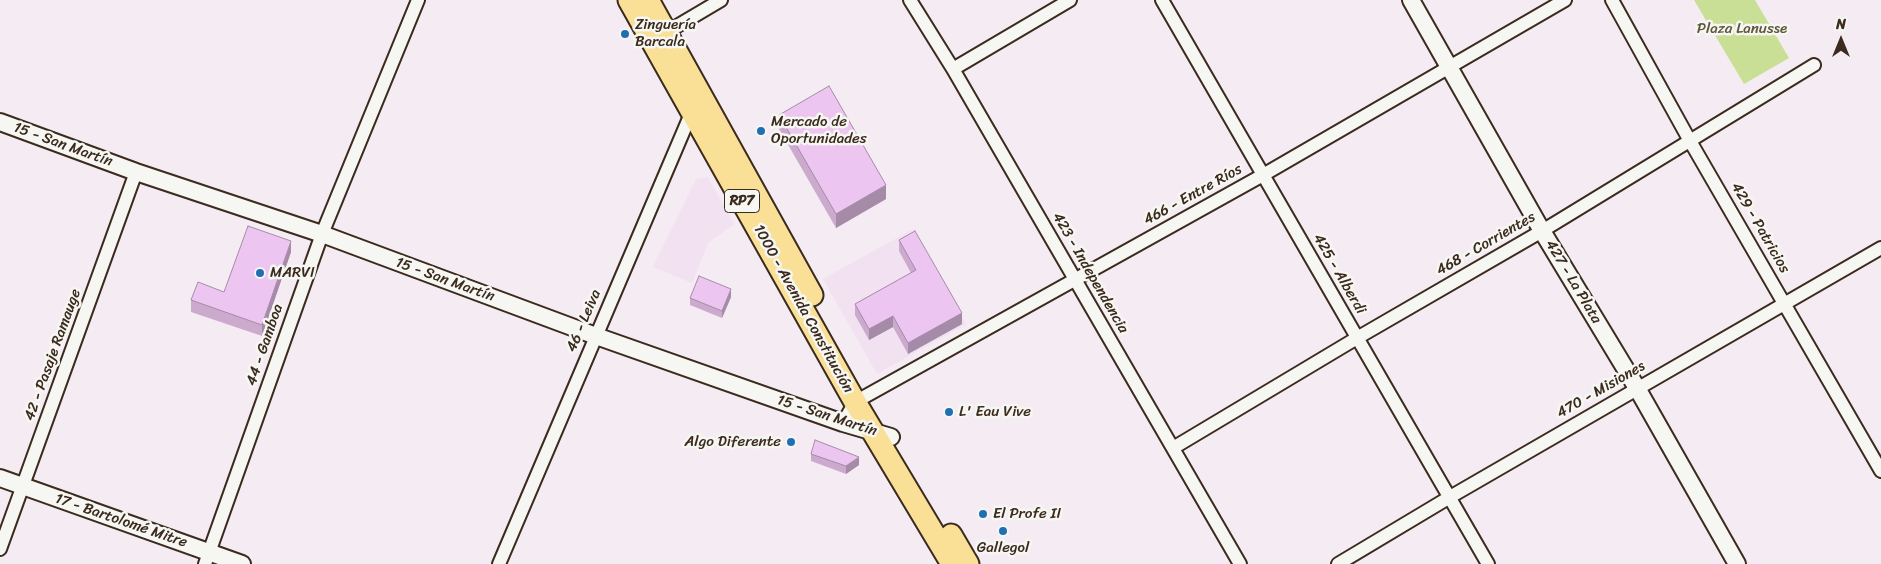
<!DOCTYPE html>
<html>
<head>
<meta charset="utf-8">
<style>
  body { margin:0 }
  #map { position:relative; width:1881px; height:564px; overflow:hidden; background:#f4ecf2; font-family:Sriracha,sans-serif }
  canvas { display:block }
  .north { position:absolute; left:1816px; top:15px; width:50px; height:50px; -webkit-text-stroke:4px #f6f6f2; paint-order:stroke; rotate:0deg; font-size:14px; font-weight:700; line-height:20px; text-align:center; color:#3b2a1e }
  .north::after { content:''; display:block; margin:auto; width:18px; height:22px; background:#3b2a1e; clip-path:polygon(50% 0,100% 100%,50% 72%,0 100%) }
</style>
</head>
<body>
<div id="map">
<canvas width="1881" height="564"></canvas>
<div class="north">N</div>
</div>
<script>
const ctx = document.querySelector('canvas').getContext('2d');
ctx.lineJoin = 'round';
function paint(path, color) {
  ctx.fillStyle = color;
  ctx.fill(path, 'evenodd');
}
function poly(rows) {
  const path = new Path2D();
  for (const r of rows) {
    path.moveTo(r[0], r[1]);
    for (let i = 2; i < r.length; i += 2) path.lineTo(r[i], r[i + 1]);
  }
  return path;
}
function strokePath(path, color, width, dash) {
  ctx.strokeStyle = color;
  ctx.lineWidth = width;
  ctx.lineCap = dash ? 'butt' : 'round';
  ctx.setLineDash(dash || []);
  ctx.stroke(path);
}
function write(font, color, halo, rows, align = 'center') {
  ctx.font = font + ' Sriracha,sans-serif';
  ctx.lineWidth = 5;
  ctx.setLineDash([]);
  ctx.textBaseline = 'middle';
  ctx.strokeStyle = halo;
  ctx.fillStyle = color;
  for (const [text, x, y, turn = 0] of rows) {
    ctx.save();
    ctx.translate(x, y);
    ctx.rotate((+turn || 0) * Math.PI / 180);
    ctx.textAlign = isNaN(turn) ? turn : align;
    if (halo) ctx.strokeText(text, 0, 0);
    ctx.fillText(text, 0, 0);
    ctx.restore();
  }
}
paint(poly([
  [708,177,734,224,708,243,692,283,653,267,696,179],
  [913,229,966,324,877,374,823,279]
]), '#f2e1f1');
paint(poly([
  [1694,0,1755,0,1789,58,1744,84]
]), '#c8df95');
const minor = poly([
  [910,0,953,69,1240,564],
  [1162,0,1488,564],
  [1612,0,1690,141,1881,471],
  [667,32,721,0],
  [953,69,1070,0],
  [843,423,855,402,1263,175,1565,0],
  [1173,448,1357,338,1542,231,1814,65],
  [0,549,136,172],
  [205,564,322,234,418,0],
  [499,564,693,109],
  [1338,564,1450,497,1881,248]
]);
const tertiary = poly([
  [1411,0,1542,231,1637,388,1737,564],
  [0,122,136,172,322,234,596,336,843,423,891,437],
  [0,478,242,564]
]);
const primary = poly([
  [629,0,855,402,952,564],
  [648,0,812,295],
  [951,535,968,564]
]);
strokePath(minor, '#3b2a1e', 16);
strokePath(tertiary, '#3b2a1e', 20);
strokePath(primary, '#3b2a1e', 25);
strokePath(minor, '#f6f6f2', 12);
strokePath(tertiary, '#f6f6f2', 16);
strokePath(primary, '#fadf96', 21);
paint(poly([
  [779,115,886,199,836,228,779,129],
  [899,240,962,324,908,354,893,327,869,340,855,315,855,304,911,273,899,251],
  [291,252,262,336,191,312,191,300,224,292],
  [731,297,722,318,690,305,690,298],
  [811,454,859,465,846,474,811,461]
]), '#cbaace');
paint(poly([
  [886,185,886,199,836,228,836,214],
  [291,241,291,252,262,336,262,325],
  [731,289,731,297,722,318,722,311],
  [962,313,962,324,908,354,908,343],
  [893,316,893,327,869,340,869,329],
  [859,457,859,465,846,474,846,466]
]), '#a58ba8');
const building = poly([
  [829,86,886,185,836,214,779,115,829,86],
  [248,226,291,241,262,325,191,300,198,282,224,292,248,226],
  [915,231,962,313,908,343,893,316,869,329,855,304,916,270,899,240,915,231],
  [699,276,731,289,722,311,690,298,699,276],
  [815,440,859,457,846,466,811,454,815,440]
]);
paint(building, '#ecc6f0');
strokePath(building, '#a58ba8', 1);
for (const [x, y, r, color] of [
  [625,34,5,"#1f6fb2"],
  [761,131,5,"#1f6fb2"],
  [260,273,5,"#1f6fb2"],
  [949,412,5,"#1f6fb2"],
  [791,442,5,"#1f6fb2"],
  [983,514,5,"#1f6fb2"],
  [1003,531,5,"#1f6fb2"]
]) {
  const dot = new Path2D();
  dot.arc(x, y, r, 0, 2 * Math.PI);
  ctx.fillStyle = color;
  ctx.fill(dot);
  strokePath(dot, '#f6f6f2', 2);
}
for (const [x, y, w] of [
  [742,201,35]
]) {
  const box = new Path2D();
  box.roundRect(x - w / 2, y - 11.5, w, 23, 4);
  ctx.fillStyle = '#f6f6f2';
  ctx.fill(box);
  strokePath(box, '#3b2a1e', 1);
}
write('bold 14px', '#3b2a1e', null, [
  ["RP7",742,201]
]);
write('15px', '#3b2a1e', '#f6f6f2', [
  ["Zinguería",635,25],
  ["Barcala",635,42],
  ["Mercado de",771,122],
  ["Oportunidades",771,139],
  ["MARVI",270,273],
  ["L' Eau Vive",959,412],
  ["Algo Diferente",781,442,"right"],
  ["El Profe II",993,514],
  ["Gallegol",1003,548,"center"]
], 'left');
write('15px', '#5e573c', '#f6f6f2', [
  ["Plaza Lanusse",1742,29]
]);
write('15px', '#3b2a1e', '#f6f6f2', [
  ["15 - San Martín",63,145,20],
  ["466 - Entre Ríos",1193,195,-29],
  ["429 - Patricios",1760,228,60],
  ["468 - Corrientes",1486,244,-30],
  ["423 - Independencia",1090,273,60],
  ["425 - Alberdi",1339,274,60],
  ["15 - San Martín",445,280,20],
  ["427 - La Plata",1573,282,59],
  ["1000 - Avenida Constitución",803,309,61],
  ["46 - Leiva",584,321,-67],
  ["44 - Gamboa",265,345,-71],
  ["42 - Pasaje Ramauge",53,355,-70],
  ["470 - Misiones",1601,390,-30],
  ["15 - San Martín",827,416,18],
  ["17 - Bartolomé Mitre",121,521,19]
]);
</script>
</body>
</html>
